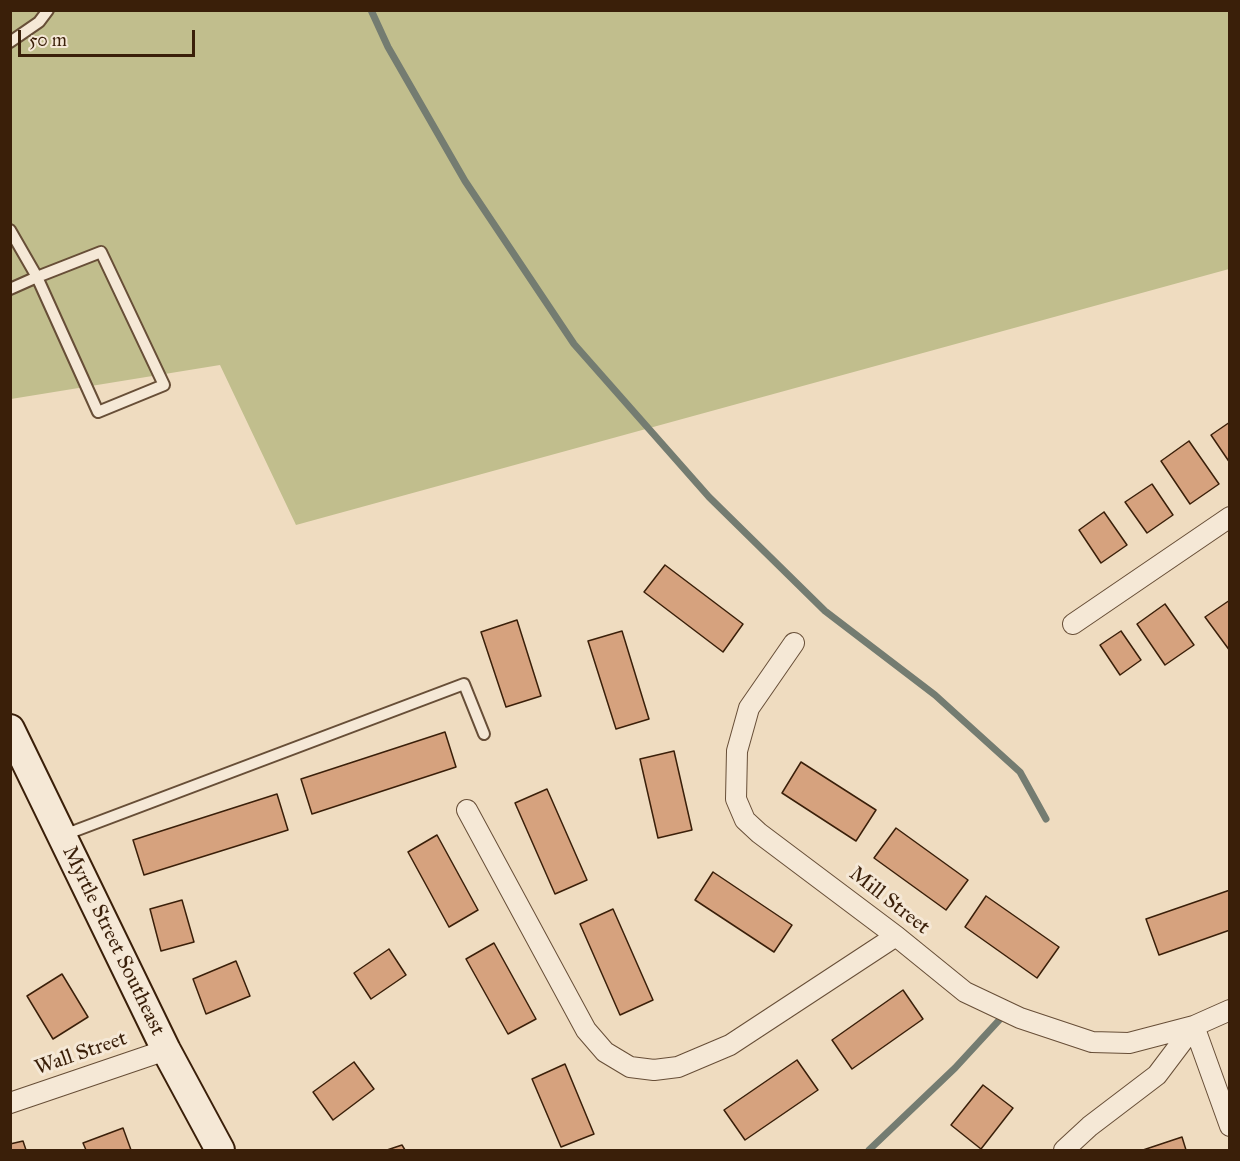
<!DOCTYPE html>
<html>
<head>
<meta charset="utf-8">
<style>
  body { margin:0 }
  #map { position:relative; width:1240px; height:1161px; overflow:hidden; background:#efdcc0; font-family:"IM FELL Great Primer",serif }
  canvas { display:block }
  .frame { position:absolute; inset:0; border:12px solid #3a1f09; pointer-events:none }
  .scale { position:absolute; left:18px; top:30px; width:177px; height:27px; box-sizing:border-box; border:3px solid #3a1f09; border-top:0; padding-left:8px; font-size:18px; line-height:21px; white-space:nowrap; color:#3a1f09; -webkit-text-stroke:4px #f5e8d6; paint-order:stroke }
</style>
</head>
<body>
<div id="map">
<canvas width="1240" height="1161"></canvas>
<div class="frame"></div>
<div class="scale">50 m</div>
</div>
<script>
const ctx = document.querySelector('canvas').getContext('2d');
ctx.lineJoin = 'round';
function paint(path, color) {
  ctx.fillStyle = color;
  ctx.fill(path, 'evenodd');
}
function poly(rows) {
  const path = new Path2D();
  for (const r of rows) {
    path.moveTo(r[0], r[1]);
    for (let i = 2; i < r.length; i += 2) path.lineTo(r[i], r[i + 1]);
  }
  return path;
}
function strokePath(path, color, width, dash) {
  ctx.strokeStyle = color;
  ctx.lineWidth = width;
  ctx.lineCap = dash ? 'butt' : 'round';
  ctx.setLineDash(dash || []);
  ctx.stroke(path);
}
function write(font, color, halo, rows, align = 'center') {
  ctx.font = font + ' "IM FELL Great Primer",serif';
  ctx.lineWidth = 6;
  ctx.setLineDash([]);
  ctx.textBaseline = 'middle';
  ctx.strokeStyle = halo;
  ctx.fillStyle = color;
  for (const [text, x, y, turn = 0] of rows) {
    ctx.save();
    ctx.translate(x, y);
    ctx.rotate((+turn || 0) * Math.PI / 180);
    ctx.textAlign = isNaN(turn) ? turn : align;
    if (halo) ctx.strokeText(text, 0, 0);
    ctx.fillText(text, 0, 0);
    ctx.restore();
  }
}
paint(poly([
  [11,11,1229,11,1229,269,296,525,220,365,11,399]
]), '#c1be8d');
strokePath(poly([
  [371,10,388,47,465,181,574,344,709,497,825,611,935,695,1020,772,1046,819],
  [869,1150,955,1068,1002,1017]
]), '#747c71', 7);
const building = poly([
  [1230,422,1230,463,1211,435,1230,422],
  [1189,441,1219,484,1190,504,1161,461,1189,441],
  [1152,484,1173,515,1147,533,1125,502,1152,484],
  [1104,512,1127,545,1101,563,1079,530,1104,512],
  [665,565,743,624,723,652,644,592,665,565],
  [1230,600,1230,651,1205,617,1230,600],
  [1165,604,1194,645,1165,665,1137,624,1165,604],
  [517,620,541,696,506,707,481,632,517,620],
  [622,631,649,719,616,729,588,641,622,631],
  [1121,631,1141,660,1120,675,1100,645,1121,631],
  [445,732,456,767,312,814,301,779,445,732],
  [674,751,692,830,658,838,640,759,674,751],
  [801,762,876,810,856,841,782,793,801,762],
  [547,789,587,880,555,894,515,803,547,789],
  [277,794,288,830,144,875,133,840,277,794],
  [896,828,968,880,946,910,874,858,896,828],
  [437,835,478,910,449,927,408,852,437,835],
  [713,872,792,925,774,952,695,900,713,872],
  [1230,890,1230,930,1159,955,1146,919,1230,890],
  [986,896,1059,947,1037,978,965,927,986,896],
  [182,900,194,942,161,951,150,909,182,900],
  [613,909,653,1000,620,1015,580,924,613,909],
  [494,943,536,1019,508,1034,466,959,494,943],
  [389,949,406,975,371,999,354,973,389,949],
  [236,961,250,996,206,1014,193,979,236,961],
  [62,974,88,1017,53,1039,27,996,62,974],
  [903,990,923,1019,852,1069,832,1040,903,990],
  [797,1060,818,1090,745,1140,724,1110,797,1060],
  [354,1062,374,1089,333,1120,313,1092,354,1062],
  [565,1064,594,1134,561,1147,532,1079,565,1064],
  [983,1085,1013,1108,981,1149,951,1125,983,1085],
  [123,1128,131,1150,86,1150,83,1143,123,1128],
  [1182,1137,1186,1150,1143,1150,1182,1137],
  [23,1141,26,1150,10,1150,10,1144,23,1141],
  [402,1145,405,1150,387,1150,402,1145]
]);
paint(building, '#d6a27e');
strokePath(building, '#3a1f09', 1.5);
const lane = poly([
  [10,42,39,22,48,10],
  [10,230,37,277,98,412,164,385,101,252,37,277,10,289],
  [64,835,464,684,484,734]
]);
const street = poly([
  [1073,624,1230,517],
  [794,643,749,708,737,751,736,799,745,820,759,833,896,936,965,992,1020,1018,1092,1042,1129,1043,1194,1026,1230,1010],
  [467,810,586,1030,605,1052,630,1067,654,1070,678,1067,730,1045,896,936],
  [1194,1026,1230,1126],
  [10,1103,166,1050],
  [1064,1150,1090,1126,1157,1075,1194,1026]
]);
const secondary = poly([
  [10,729,166,1050,220,1150]
]);
strokePath(lane, '#674e37', 14);
strokePath(street, '#674e37', 22);
strokePath(secondary, '#3a1f09', 32);
strokePath(lane, '#f5e8d6', 10);
strokePath(street, '#f5e8d6', 20);
strokePath(secondary, '#f5e8d6', 28);
write('21px', '#3a1f09', '#f5e8d6', [
  ["Mill Street",889,901,38],
  ["Myrtle Street Southeast",113,941,64],
  ["Wall Street",81,1054,-19]
]);
</script>
</body>
</html>
